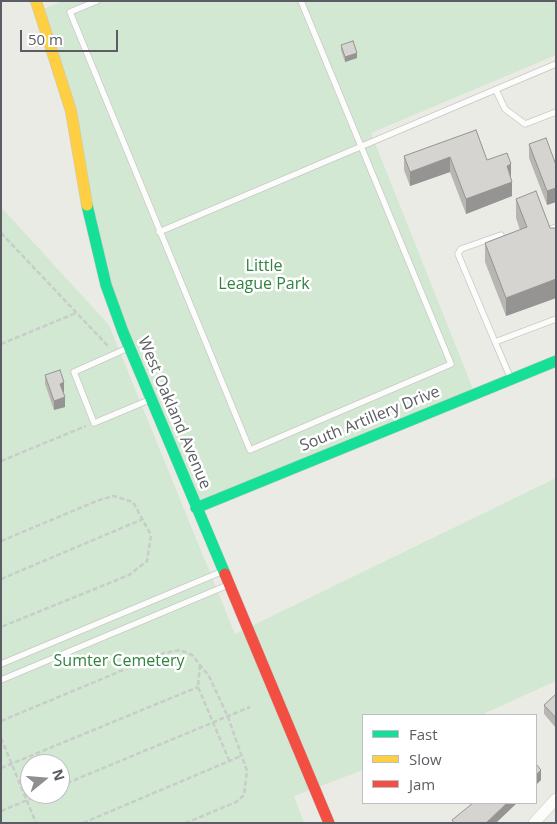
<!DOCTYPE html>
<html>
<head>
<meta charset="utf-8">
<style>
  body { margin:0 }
  #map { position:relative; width:557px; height:824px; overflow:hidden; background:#ebebe5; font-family:"Open Sans",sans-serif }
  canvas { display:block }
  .frame { position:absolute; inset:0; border:2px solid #5b5d63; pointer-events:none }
  .legend { position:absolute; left:362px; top:714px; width:175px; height:90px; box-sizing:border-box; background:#fff; border:1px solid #bdbec1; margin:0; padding:6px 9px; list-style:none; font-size:15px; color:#5b5d63 }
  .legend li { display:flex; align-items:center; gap:10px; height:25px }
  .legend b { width:25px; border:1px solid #bdbec1 }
  .north { position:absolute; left:20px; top:754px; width:50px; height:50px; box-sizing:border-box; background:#fff; border:1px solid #bdbec1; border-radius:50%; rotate:73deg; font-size:14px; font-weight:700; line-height:20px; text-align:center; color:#5b5d63 }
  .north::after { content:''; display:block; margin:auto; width:18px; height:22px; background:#8d8f90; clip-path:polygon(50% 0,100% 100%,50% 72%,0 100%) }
  .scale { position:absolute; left:20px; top:30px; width:98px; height:22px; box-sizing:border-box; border:2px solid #5b5d63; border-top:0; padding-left:6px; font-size:15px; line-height:18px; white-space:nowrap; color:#5b5d63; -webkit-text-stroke:4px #fff; paint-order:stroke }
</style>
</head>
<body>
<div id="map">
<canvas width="557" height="824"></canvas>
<div class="frame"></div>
<ul class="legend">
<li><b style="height:6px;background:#16e098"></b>Fast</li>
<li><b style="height:6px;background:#ffcf43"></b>Slow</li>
<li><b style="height:6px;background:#f24e42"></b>Jam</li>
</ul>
<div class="north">N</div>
<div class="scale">50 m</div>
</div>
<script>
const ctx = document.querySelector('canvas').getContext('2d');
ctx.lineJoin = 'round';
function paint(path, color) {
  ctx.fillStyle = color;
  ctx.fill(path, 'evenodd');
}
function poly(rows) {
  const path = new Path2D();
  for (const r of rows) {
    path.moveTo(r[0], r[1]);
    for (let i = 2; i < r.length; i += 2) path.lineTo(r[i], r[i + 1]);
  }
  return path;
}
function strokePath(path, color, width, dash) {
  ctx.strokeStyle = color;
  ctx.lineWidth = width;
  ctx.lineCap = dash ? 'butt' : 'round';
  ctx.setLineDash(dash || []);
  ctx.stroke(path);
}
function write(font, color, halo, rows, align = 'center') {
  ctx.font = font + ' "Open Sans",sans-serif';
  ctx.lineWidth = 5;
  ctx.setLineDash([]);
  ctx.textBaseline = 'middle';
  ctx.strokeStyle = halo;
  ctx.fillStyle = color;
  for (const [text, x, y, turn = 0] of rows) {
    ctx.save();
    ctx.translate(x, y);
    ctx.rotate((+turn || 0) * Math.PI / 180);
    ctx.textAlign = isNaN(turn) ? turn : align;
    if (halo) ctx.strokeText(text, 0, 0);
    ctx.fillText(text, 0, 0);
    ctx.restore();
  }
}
paint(poly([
  [62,1,556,1,556,55,371,133,475,394,196,508,123,332,39,11],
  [1,207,109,325,235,634,556,478,556,681,481,715,363,715,363,770,294,796,304,823,1,823],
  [30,764,60,764,60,794,30,794]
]), '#d2e8d2');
const lane = poly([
  [97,1,70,12,250,450,451,364,301,1],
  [496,90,505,109,525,124,556,112],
  [556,227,551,229,556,242],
  [159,232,556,64],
  [495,342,458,254,461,249,501,235],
  [128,348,74,372,94,423,149,400],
  [511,379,495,342,556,319],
  [1,664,221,572],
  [1,680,228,585]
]);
const street = poly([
  [534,823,556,799]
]);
const fast = poly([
  [87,205,106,285,123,332,225,574],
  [196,508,556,361]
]);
const slow = poly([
  [36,1,71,111,87,205]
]);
const jam = poly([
  [225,574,329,823]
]);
strokePath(lane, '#c8c9c7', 7);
strokePath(street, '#c8c9c7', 12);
strokePath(fast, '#c6c7c6', 12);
strokePath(slow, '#c6c7c6', 12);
strokePath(jam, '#c6c7c6', 12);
strokePath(poly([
  [1,233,108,346],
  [1,344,76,313],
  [1,461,86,426],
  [1,541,99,500,114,496,133,502,151,535,147,561,129,575,1,627],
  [1,579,143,519],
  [200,665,198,687,229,760],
  [1,721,164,653,180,650,192,655,209,676,228,717,247,771,244,795,236,802,186,823],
  [1,738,36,823],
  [1,768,198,687],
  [60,786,250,707],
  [1,811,42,794],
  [83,823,241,756]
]), '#c8ccca', 2.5, [5, 2.5]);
strokePath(lane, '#fcfcfb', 5.5);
strokePath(street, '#fcfcfb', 11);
strokePath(fast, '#16e098', 11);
strokePath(slow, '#ffcf43', 11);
strokePath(jam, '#f24e42', 11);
paint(poly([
  [341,45,357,58,345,62,341,50],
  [476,130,487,160,511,178,512,196,466,214,450,172,410,186,404,170,404,156],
  [529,144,556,165,556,202,547,205,529,158],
  [516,199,550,228,556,228,556,298,506,316,485,262,485,243,520,230,516,218],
  [45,375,64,392,63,392,65,407,54,410,45,384],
  [556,694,556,728,544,714,544,705]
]), '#b7b6b3');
paint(poly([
  [357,53,357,58,345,62,345,57],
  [450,157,450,172,410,186,410,172],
  [511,164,511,178,507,166],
  [512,182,512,196,466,214,466,199],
  [556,188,556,202,547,205,547,191],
  [556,279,556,298,506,316,506,298],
  [64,382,64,392,60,393,60,384],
  [65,397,65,407,54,410,54,401],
  [541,770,541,780,536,785,536,775],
  [507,803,517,803,496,823,486,823]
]), '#959492');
const building = poly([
  [353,41,357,53,345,57,341,45,353,41],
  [476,130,487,160,507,153,511,164,507,166,512,182,466,199,450,157,410,172,404,156,476,130],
  [546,138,556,165,556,188,547,191,529,144,546,138],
  [536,191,550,228,556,228,556,279,506,298,485,243,527,227,516,199,536,191],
  [60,370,64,382,60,384,65,397,54,401,45,375,60,370],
  [556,694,556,718,544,705,556,694],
  [536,764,541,770,536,775,536,764],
  [473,803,507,803,486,823,454,823,452,820,473,803]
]);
paint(building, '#d5d4d0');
strokePath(building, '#959492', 1);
write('16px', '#328340', '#fff', [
  ["Little",264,266],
  ["League Park",264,284],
  ["Sumter Cemetery",119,661]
]);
write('16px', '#5b5d63', '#fff', [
  ["West Oakland Avenue",174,413,67],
  ["South Artillery Drive",370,419,-22]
]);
</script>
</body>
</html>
